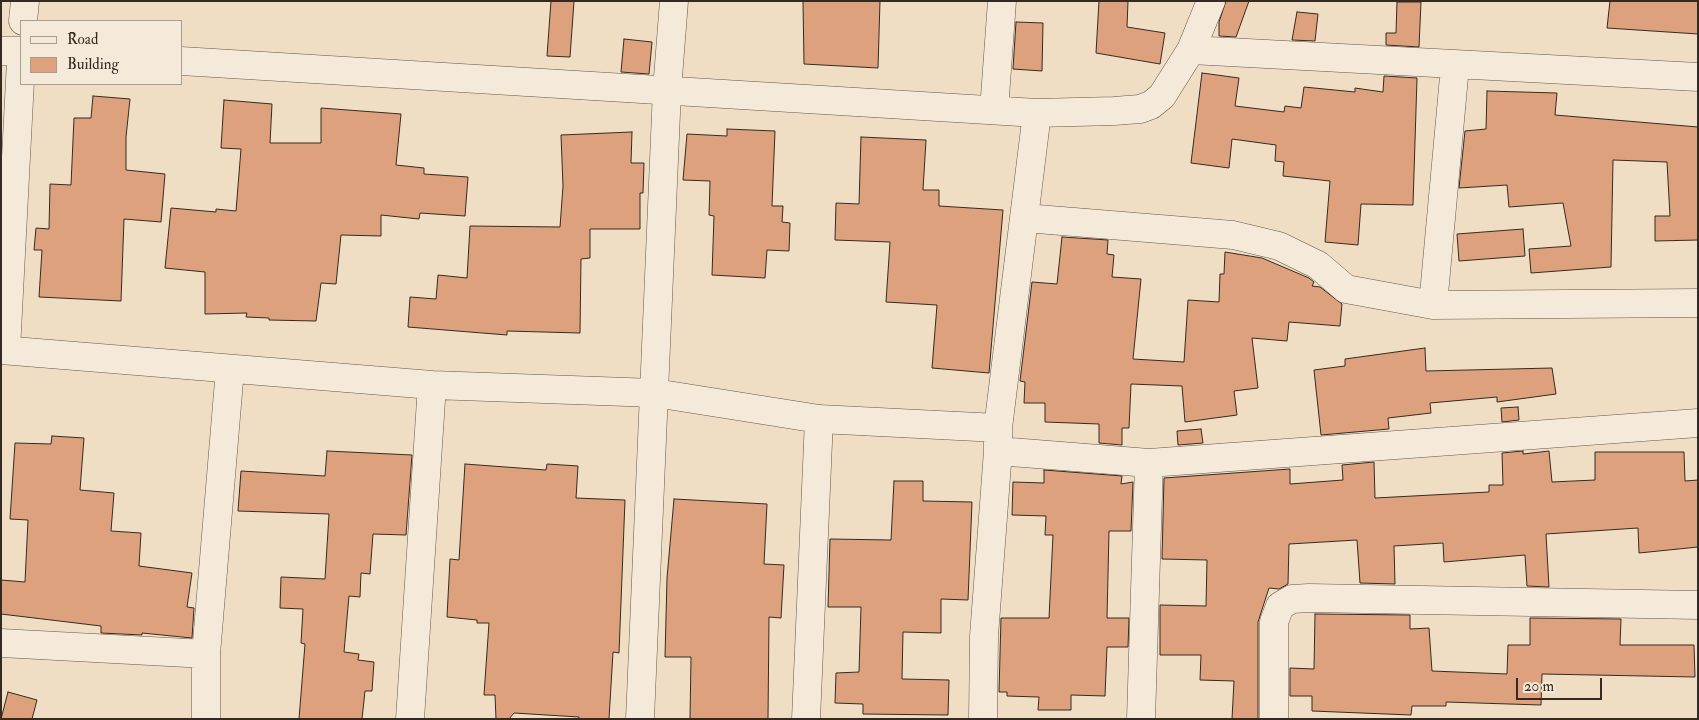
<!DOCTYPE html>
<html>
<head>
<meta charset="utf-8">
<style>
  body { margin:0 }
  #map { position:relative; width:1699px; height:720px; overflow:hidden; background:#f0dec4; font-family:"IM FELL Double Pica",serif }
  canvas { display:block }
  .frame { position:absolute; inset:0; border:2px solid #342a22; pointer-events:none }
  .legend { position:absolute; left:20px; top:20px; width:162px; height:65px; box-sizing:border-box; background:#f5ead9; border:1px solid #a89d90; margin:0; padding:6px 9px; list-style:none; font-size:15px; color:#342a22 }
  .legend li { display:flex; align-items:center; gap:10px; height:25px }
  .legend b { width:25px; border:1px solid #a89d90 }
  .scale { position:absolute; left:1516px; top:678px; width:86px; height:22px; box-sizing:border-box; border:2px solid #342a22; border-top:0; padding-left:6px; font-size:15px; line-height:18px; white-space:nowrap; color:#342a22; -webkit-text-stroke:4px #f5ead9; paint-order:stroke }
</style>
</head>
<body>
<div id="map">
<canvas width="1699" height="720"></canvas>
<div class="frame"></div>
<ul class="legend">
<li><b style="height:6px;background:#f5ead9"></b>Road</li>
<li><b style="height:14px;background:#dea17d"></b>Building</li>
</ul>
<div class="scale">20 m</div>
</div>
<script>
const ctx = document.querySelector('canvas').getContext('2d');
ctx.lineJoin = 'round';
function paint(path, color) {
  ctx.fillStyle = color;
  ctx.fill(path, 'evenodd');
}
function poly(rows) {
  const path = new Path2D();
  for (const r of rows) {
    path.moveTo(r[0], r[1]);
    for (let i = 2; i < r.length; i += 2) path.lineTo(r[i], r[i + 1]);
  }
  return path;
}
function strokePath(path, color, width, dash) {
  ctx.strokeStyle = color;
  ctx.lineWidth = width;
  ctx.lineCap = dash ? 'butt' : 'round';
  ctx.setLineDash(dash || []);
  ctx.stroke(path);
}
const building = poly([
  [551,1,574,1,570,57,547,56,551,1],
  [803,1,880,1,878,68,804,64,803,1],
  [1099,1,1128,1,1127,27,1165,33,1160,64,1096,53,1099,1],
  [1226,1,1249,1,1236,37,1219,36,1219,22,1226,1],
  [1610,1,1698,1,1698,34,1607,28,1610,1],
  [1397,2,1421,2,1419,47,1386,45,1386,33,1396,33,1397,2],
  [1297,12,1318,14,1315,41,1292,40,1297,12],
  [1016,22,1043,23,1042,71,1013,69,1016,22],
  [624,39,652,42,649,74,621,72,624,39],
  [1202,73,1239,78,1235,106,1284,112,1285,106,1301,108,1304,87,1355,92,1355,88,1383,92,1384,76,1417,78,1413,205,1361,204,1358,245,1325,242,1330,181,1283,176,1284,162,1275,161,1276,145,1232,139,1229,168,1191,163,1202,73],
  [1487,91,1557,93,1555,115,1698,127,1698,240,1655,241,1655,216,1670,216,1667,162,1613,160,1611,267,1531,273,1529,249,1571,246,1563,203,1509,207,1507,185,1459,188,1465,131,1486,129,1487,91],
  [93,96,130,99,126,137,126,170,165,174,161,222,124,219,121,301,39,297,42,250,34,250,36,228,49,229,50,184,71,185,74,118,91,118,93,96],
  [224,100,272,104,270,143,321,143,321,108,401,114,396,165,424,168,424,174,468,177,465,216,420,213,419,219,381,215,381,236,341,235,336,284,321,283,316,321,269,320,269,318,246,317,247,313,205,314,205,272,165,268,171,208,216,212,216,209,236,211,241,149,221,148,224,100],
  [727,129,775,131,772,206,783,206,782,222,790,223,789,251,767,250,765,278,712,275,714,216,709,215,710,181,683,180,687,134,727,136,727,129],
  [632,132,631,163,644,163,643,193,640,193,640,229,590,229,590,258,581,259,580,333,507,331,507,335,408,327,410,297,436,299,438,275,467,278,470,226,560,227,563,186,561,135,632,132],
  [861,137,926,140,923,190,939,190,939,206,1003,210,989,373,932,368,937,305,886,302,890,242,835,240,836,203,859,204,861,137],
  [1523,229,1525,256,1459,261,1457,234,1523,229],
  [1062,237,1108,240,1107,254,1114,255,1112,277,1141,279,1133,359,1184,362,1188,300,1219,302,1220,274,1224,274,1225,252,1262,258,1309,278,1314,282,1312,286,1320,287,1342,304,1340,326,1289,322,1287,341,1252,338,1258,388,1234,391,1237,415,1185,422,1182,386,1131,384,1129,428,1122,428,1122,445,1099,443,1099,424,1045,422,1045,403,1024,403,1025,382,1020,381,1032,282,1057,284,1062,237],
  [1425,348,1426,371,1552,368,1556,394,1497,402,1497,397,1430,403,1431,413,1388,418,1389,429,1321,435,1314,370,1345,366,1345,359,1425,348],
  [1518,407,1519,420,1502,422,1501,408,1518,407],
  [1201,429,1203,443,1178,445,1177,431,1201,429],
  [52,436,84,438,80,490,114,493,111,531,141,533,139,566,192,573,187,607,194,608,192,638,142,633,142,635,101,633,101,626,1,614,1,580,25,582,28,520,10,519,15,443,51,444,52,436],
  [327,451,412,455,406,535,373,534,370,574,361,573,360,597,349,596,344,652,359,654,358,660,374,662,372,691,365,691,362,719,299,719,305,644,301,643,303,609,280,608,281,577,325,579,329,514,238,511,241,471,325,476,327,451],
  [1523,451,1523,454,1549,451,1552,482,1595,480,1595,452,1684,452,1685,481,1698,480,1698,547,1639,553,1638,528,1546,534,1549,587,1527,586,1525,555,1444,562,1443,543,1394,546,1395,584,1360,583,1357,540,1289,544,1288,584,1279,589,1269,588,1258,622,1258,719,1232,719,1234,681,1200,680,1201,655,1160,655,1160,605,1206,606,1207,560,1162,559,1164,478,1290,469,1290,484,1343,480,1342,465,1374,462,1375,498,1489,492,1489,485,1503,485,1502,453,1523,451],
  [465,464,546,470,547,464,578,466,576,498,625,500,619,653,613,652,609,719,579,719,579,717,514,713,509,719,496,719,495,695,484,695,489,623,477,623,477,620,447,617,450,559,459,560,465,464],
  [1044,470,1122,476,1121,484,1133,482,1131,531,1109,531,1107,618,1129,618,1128,647,1107,647,1105,696,1071,695,1071,710,1038,710,1039,697,1007,696,1007,692,999,692,1001,618,1049,618,1053,535,1045,535,1046,516,1012,515,1013,482,1044,483,1044,470],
  [894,481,923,481,923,501,972,502,968,600,941,599,941,633,903,632,902,679,949,680,948,715,863,714,863,704,835,703,836,673,859,672,861,607,828,607,830,539,891,540,894,481],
  [674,499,767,504,764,564,784,565,781,618,769,617,768,719,690,719,691,657,665,657,667,578,674,499],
  [1315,614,1410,615,1410,629,1429,628,1432,671,1507,674,1508,645,1530,645,1530,618,1621,619,1620,645,1694,645,1695,677,1542,674,1541,705,1446,702,1446,706,1412,706,1411,715,1312,711,1312,696,1290,696,1290,668,1314,669,1315,614],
  [8,692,37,700,32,719,1,719,8,692]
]);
paint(building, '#dea17d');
strokePath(building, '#342a22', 1);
const minor = poly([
  [23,21,25,1],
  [1191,50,1698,77],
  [1,51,21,51],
  [181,61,1037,113,1114,111,1140,109,1151,105,1162,96,1191,50,1211,1],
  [994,110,1002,1],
  [1025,218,1233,235,1279,246,1318,265,1346,289,1433,305,1698,303],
  [1433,305,1455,66],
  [1,350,432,385,655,393,819,419,998,428,998,451,984,636,983,719],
  [6,350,21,61],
  [998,428,1037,113],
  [998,451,1149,463,1698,423],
  [1,643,206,654],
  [206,719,206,654,230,369],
  [410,719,432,385],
  [640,719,667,90,674,1],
  [806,719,819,419],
  [1141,719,1149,463],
  [1274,719,1274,622,1280,606,1292,599,1309,598,1698,605]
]);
strokePath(minor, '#63574a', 29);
strokePath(minor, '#f5ead9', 28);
</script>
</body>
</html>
